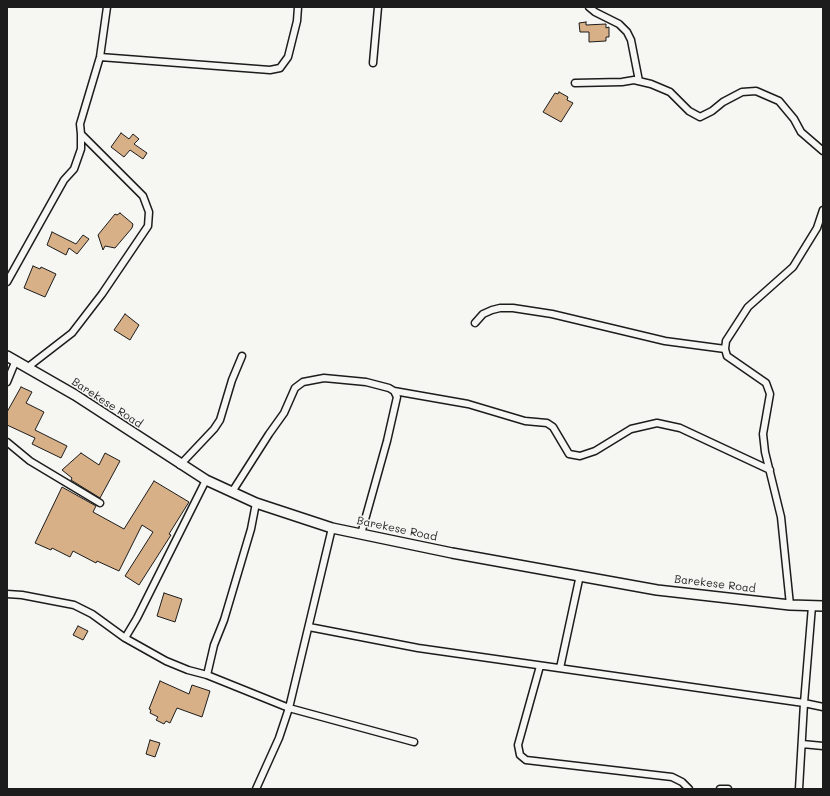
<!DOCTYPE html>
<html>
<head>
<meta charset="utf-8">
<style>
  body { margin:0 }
  #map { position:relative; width:830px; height:796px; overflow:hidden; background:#f6f6f2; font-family:Mali,sans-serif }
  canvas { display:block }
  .frame { position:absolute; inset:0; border:8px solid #1c1c1c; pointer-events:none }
</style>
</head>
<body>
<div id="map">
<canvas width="830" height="796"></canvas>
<div class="frame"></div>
</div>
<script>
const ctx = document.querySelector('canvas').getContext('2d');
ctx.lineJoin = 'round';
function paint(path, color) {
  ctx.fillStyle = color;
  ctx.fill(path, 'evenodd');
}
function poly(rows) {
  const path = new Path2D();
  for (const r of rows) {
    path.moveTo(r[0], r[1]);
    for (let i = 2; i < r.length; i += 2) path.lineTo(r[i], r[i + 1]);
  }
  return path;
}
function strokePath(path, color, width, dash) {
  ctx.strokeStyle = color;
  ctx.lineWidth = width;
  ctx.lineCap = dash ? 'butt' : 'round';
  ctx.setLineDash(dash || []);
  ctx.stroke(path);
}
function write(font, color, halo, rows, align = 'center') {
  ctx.font = font + ' Mali,sans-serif';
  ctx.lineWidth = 3;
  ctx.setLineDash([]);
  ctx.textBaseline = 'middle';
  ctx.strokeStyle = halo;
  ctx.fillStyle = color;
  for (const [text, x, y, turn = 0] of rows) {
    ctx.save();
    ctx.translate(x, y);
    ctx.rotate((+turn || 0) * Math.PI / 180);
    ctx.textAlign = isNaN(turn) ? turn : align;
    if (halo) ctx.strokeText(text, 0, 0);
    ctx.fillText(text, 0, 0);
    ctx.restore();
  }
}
const building = poly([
  [586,22,586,25,606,24,606,28,609,27,609,37,606,37,606,41,589,42,589,32,580,32,579,23,586,22],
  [559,92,568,97,567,100,573,103,561,122,543,112,555,93,558,94,559,92],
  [121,133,129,139,133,134,139,139,134,144,147,153,143,159,130,150,124,157,111,147,121,133],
  [120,213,133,224,132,228,115,248,105,246,103,250,98,235,115,214,117,215,120,213],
  [52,232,76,244,83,235,89,239,77,254,69,248,66,255,47,245,52,232],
  [33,266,40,269,41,267,56,274,45,297,24,288,33,266],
  [125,314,139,325,130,340,114,330,125,314],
  [21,387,32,392,26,403,44,412,35,430,67,446,61,458,32,444,35,438,7,425,7,412,21,387],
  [81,453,99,465,105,453,120,461,100,498,71,480,72,478,62,470,81,453],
  [154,481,189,502,169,534,171,535,139,585,125,576,153,532,142,525,119,571,97,561,96,563,73,551,70,557,52,548,51,550,35,543,62,487,96,506,93,512,124,529,154,481],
  [164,593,182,599,175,622,157,616,164,593],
  [78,626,88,631,83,640,73,635,78,626],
  [160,681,189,694,192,685,210,691,202,717,177,708,170,723,166,721,164,724,156,720,158,717,150,713,151,710,149,709,160,681],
  [150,740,160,743,155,757,146,754,150,740]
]);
paint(building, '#d7b088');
strokePath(building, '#1c1c1c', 1);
const street = poly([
  [589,7,595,12,619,24,627,32,631,40,639,81],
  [100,57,270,70,280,68,288,57,297,21,298,7],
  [373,63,378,7],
  [575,83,622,82,634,80,651,84,670,92,689,111,700,117,712,111,723,102,742,92,756,91,779,101,794,119,801,132,823,151],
  [7,282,64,180,74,169,81,149,81,134],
  [475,323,483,314,492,310,500,308,513,308,552,314,665,341,725,349],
  [28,367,72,333,102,294,148,226,149,212,143,196,81,134,80,124,100,57,107,7],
  [7,382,16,360],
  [394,391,468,404,525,421,547,423,553,427,569,454,580,456,595,451,631,429,657,423,680,428,770,470],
  [7,442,30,461,100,503],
  [180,465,214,429,220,420,232,380,242,356],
  [232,492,269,434,284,413,295,388,303,382,324,378,366,382,389,388,394,391,397,397,387,441,361,534],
  [7,594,22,595,74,605,92,614,125,638,166,661,188,670,207,675,289,708,414,742],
  [790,605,781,517,765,452,763,434,770,394,766,383,727,356,725,349,726,341,748,307,793,267,817,228,823,210],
  [309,627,418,648,804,703,823,707],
  [125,638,137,618,206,480],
  [540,666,518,745,520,755,526,760,672,777,682,782,689,789],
  [560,668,580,575],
  [207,675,214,645,224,620,251,529,256,503],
  [802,744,823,746],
  [256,789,279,738,289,708,332,528],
  [720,789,728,789],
  [799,789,804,703,812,606]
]);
const secondary = poly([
  [7,356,75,395,206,480,256,503,332,528,452,553,657,590,790,605,823,606]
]);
strokePath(street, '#1c1c1c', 9);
strokePath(secondary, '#1c1c1c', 12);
strokePath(street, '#f6f6f2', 6);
strokePath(secondary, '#f6f6f2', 9);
write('11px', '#1c1c1c', '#f6f6f2', [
  ["Barekese Road",107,403,33],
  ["Barekese Road",397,529,12],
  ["Barekese Road",715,584,7]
]);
</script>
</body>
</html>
